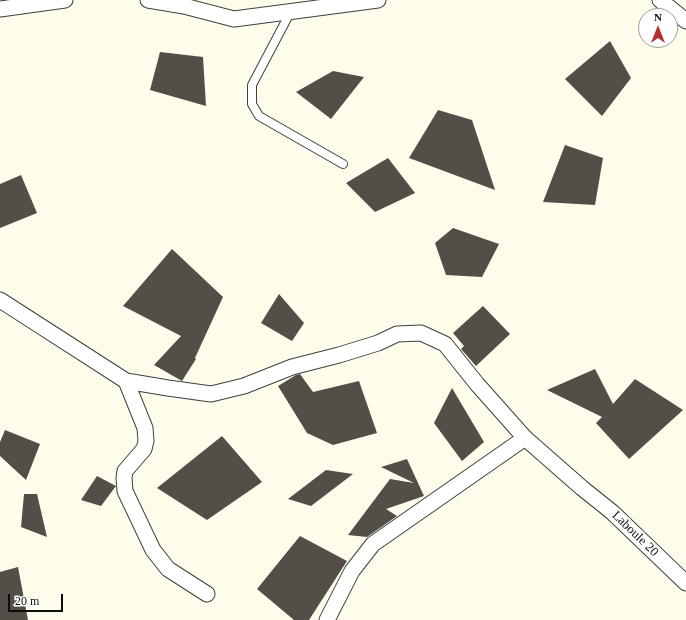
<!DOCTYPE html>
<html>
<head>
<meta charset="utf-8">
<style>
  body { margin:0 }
  #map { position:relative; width:686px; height:620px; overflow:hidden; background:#fefceb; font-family:Georgia,serif }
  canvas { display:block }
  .north { position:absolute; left:638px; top:8px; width:40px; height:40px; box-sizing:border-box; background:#fff; border:1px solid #9e9e9e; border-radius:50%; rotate:0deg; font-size:11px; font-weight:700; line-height:16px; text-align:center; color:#0c0c0c }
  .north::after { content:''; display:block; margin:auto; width:14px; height:18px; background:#b52e2b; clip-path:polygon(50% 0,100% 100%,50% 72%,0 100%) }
  .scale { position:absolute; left:8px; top:594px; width:55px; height:18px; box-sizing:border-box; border:2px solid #0c0c0c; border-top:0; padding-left:5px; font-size:12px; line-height:14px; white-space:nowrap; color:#0c0c0c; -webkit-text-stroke:3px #fff; paint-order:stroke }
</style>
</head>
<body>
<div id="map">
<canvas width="686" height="620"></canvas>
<div class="north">N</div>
<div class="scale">20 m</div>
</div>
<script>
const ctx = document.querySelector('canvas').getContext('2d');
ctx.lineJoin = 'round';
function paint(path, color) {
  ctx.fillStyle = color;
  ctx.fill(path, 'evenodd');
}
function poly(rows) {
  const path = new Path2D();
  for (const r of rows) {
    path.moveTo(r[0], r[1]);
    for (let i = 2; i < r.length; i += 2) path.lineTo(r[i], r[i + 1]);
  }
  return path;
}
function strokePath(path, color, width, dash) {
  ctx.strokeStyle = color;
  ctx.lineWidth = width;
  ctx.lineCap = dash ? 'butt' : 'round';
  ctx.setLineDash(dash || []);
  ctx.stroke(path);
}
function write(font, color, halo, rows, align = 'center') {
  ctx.font = font + ' Georgia,serif';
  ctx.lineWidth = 4;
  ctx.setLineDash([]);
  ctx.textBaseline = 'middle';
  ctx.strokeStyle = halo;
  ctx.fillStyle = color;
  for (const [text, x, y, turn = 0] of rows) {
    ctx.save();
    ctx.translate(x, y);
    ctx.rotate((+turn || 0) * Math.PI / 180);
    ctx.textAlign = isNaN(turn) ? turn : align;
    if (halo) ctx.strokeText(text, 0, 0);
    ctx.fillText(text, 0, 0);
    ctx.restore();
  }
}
paint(poly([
  [610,41,631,78,602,116,565,79],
  [160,52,203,57,206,106,150,90],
  [333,71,364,77,331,119,296,92],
  [438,110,472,120,495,190,409,158],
  [565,145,603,158,595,205,543,202],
  [388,158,415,193,375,212,346,183],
  [21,175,37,213,0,228,0,184],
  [453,228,499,244,482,277,446,275,435,243],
  [172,249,223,297,195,358,196,359,182,381,154,365,181,336,123,306],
  [279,294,304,323,292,341,261,323],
  [483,306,510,334,476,366,461,349,464,346,453,333],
  [595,369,613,404,635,379,683,410,629,459,596,423,602,417,547,390],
  [300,374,313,392,359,381,377,433,333,445,307,433,278,386,296,375],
  [452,388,484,442,462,461,434,423],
  [5,430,40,444,26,480,0,456,0,442],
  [222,436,262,482,207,520,157,488],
  [407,459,424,496,386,509,397,516,367,537,348,535,390,479,414,483,381,467],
  [326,470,353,474,311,506,288,499],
  [97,476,116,486,101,506,81,500],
  [24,494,37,494,47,537,21,527],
  [300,536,347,561,309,620,294,620,257,589],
  [18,567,28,620,0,620,0,572]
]), '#544e49');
const lane = poly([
  [291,11,252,85,252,104,259,116,343,164]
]);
const street = poly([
  [148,0,184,6,234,19,378,0],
  [660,0,686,21],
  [0,9,65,0],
  [0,300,126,381,168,388,211,394,244,386,292,367,339,355,378,343,397,334,421,333,445,344,477,384,525,438,582,488,612,512,686,583],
  [126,381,145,428,146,441,144,449,125,471,124,478,125,491,153,550,168,569,207,594],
  [327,620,352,571,373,544,525,438]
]);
strokePath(lane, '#3f3f3f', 10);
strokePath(street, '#3f3f3f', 17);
strokePath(lane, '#fff', 8);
strokePath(street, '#fff', 15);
write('13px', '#0c0c0c', '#fff', [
  ["Laboule 20",635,534,44]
]);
</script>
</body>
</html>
